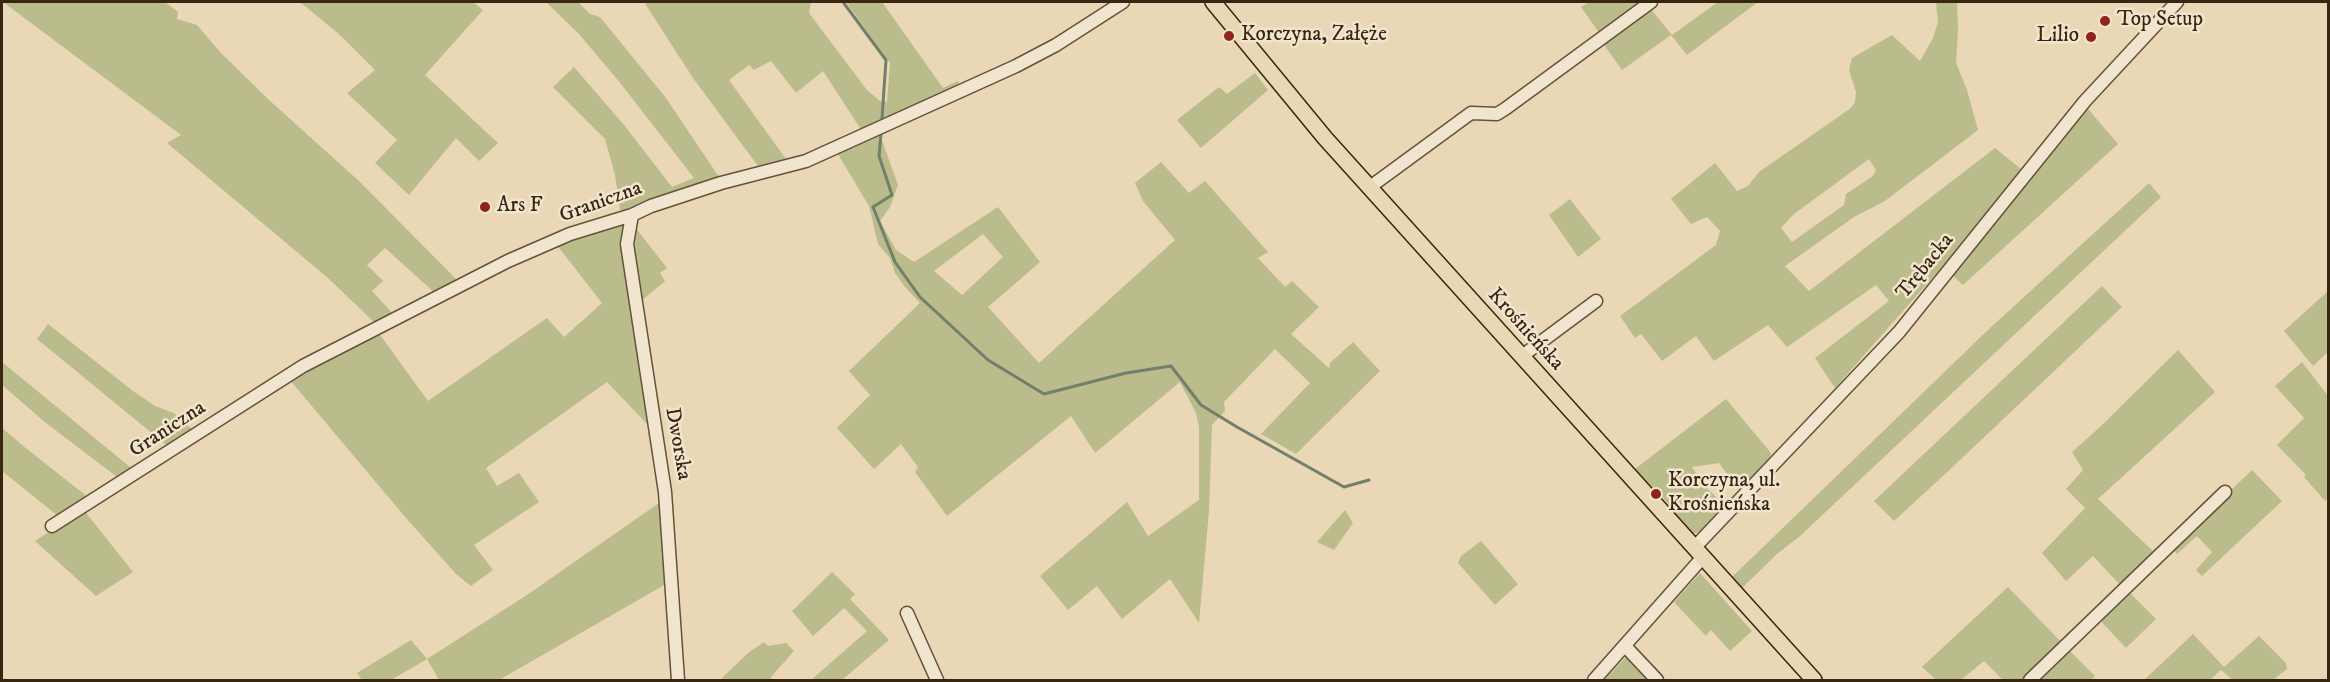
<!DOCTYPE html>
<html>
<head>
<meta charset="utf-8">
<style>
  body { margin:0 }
  #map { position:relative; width:2330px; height:682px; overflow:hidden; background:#e9d7b5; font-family:"IM FELL DW Pica",serif }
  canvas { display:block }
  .frame { position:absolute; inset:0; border:3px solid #382611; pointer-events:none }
</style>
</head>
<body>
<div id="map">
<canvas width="2330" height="682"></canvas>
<div class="frame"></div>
</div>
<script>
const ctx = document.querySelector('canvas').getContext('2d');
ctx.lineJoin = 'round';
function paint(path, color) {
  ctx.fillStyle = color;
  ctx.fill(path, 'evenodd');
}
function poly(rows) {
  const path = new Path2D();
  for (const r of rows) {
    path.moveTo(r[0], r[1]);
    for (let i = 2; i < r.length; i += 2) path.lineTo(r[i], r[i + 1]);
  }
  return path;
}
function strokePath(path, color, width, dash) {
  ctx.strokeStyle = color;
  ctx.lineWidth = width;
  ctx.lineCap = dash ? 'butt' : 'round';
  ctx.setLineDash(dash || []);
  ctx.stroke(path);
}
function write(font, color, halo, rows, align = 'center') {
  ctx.font = font + ' "IM FELL DW Pica",serif';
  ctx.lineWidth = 5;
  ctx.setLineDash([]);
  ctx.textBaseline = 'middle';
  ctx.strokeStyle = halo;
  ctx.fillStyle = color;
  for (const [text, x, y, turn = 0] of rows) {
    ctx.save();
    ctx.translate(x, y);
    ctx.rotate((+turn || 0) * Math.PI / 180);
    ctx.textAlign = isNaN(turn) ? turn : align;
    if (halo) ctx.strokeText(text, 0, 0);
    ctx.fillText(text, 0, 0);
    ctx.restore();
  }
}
paint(poly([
  [3,2,165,2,178,12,177,19,197,25,220,52,269,100,359,181,459,282,436,294,385,248,367,265,383,281,372,291,395,316,377,325,328,278,167,143,181,135],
  [300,2,473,2,483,10,425,75,498,143,479,161,456,138,409,195,375,163,397,140,347,93,375,70,340,35],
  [546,2,578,2,590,14,600,17,666,98,719,177,630,212,620,210,615,175,605,139,553,87,574,67,624,125,672,187,694,178,621,84,579,34],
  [644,2,811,2,809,13,867,90,880,101,887,102,890,63,846,2,882,2,943,88,958,81,960,87,862,131,823,71,796,93,771,61,754,70,749,65,729,80,786,159,758,166,693,78],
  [1589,2,1647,2,1600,34,1581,7],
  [1718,2,1758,2,1687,55,1671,35,1622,70,1602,42,1650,8,1672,35],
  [1936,2,1957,2,1958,30,1956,63,1967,90,1978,130,1885,201,1854,217,1785,266,1809,291,1995,148,2021,169,1971,234,1835,388,1815,358,1889,301,1876,285,1787,347,1768,325,1714,361,1696,336,1662,361,1641,334,1635,338,1620,316,1716,245,1720,231,1707,217,1691,224,1671,199,1715,163,1737,191,1748,186,1759,172,1851,108,1855,102,1856,92,1849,70,1852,58,1892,35,1920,61,1933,38,1938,22],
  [1869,159,1876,170,1873,176,1846,194,1844,205,1792,242,1781,228,1794,214],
  [1255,73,1268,90,1201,148,1177,120,1219,87,1227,94],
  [2083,109,2089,110,2118,144,1963,285,1953,276],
  [879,132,898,185,890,207,880,221,896,250,914,262,998,207,1040,262,988,307,1039,363,1175,240,1143,201,1135,183,1161,162,1189,193,1205,181,1268,252,1258,258,1285,287,1292,281,1319,307,1291,334,1329,368,1330,363,1353,342,1380,371,1296,454,1261,434,1310,383,1275,349,1224,402,1225,411,1212,425,1209,511,1199,623,1170,579,1122,619,1097,586,1068,610,1040,576,1127,502,1148,536,1199,500,1199,427,1196,413,1180,382,1095,453,1071,416,947,516,915,472,918,467,901,444,874,469,837,428,870,395,849,371,920,303,905,287,895,273,890,258,878,244,869,206,836,151,852,146,854,149,856,143],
  [983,234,1003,257,962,295,934,271],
  [2149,183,2161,197,1800,536,1777,554,1740,590,1730,579,1990,328],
  [1570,199,1601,239,1578,257,1549,215],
  [623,223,622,250,648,425,607,382,486,468,497,486,519,473,539,502,474,545,493,570,471,586,456,574,406,518,289,379,333,358,378,332,428,401,547,318,564,337,602,303,556,244],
  [635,227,667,268,660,273,665,281,641,301,632,246],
  [2102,286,2122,307,1943,476,1894,521,1874,501],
  [2328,291,2328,352,2313,366,2284,331],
  [48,324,133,391,155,406,174,413,195,432,170,448,37,339],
  [2178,350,2215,392,2098,499,2155,553,2121,586,2093,556,2066,581,2042,553,2085,508,2066,489,2083,470,2072,452,2101,426],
  [2,362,136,472,121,480,46,423,2,385],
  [2302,362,2328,396,2328,498,2325,501,2304,477,2306,475,2277,445,2304,418,2275,386],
  [1726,399,1771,453,1770,457,1740,491,1719,463,1692,467,1706,487,1725,506,1700,532,1691,534,1658,491,1637,474,1635,469],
  [2,428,27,449,89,498,58,516,2,471],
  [2252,470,2282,501,2202,576,2196,570,2212,552,2197,536,2177,554,2171,547],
  [659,503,666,584,499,680,439,680,427,659,391,680,362,680,357,673,411,640,427,659,527,595],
  [83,509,133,572,96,596,35,541],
  [1345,510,1353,523,1334,550,1317,542],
  [1481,541,1518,584,1495,605,1458,563,1461,556],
  [832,572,855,594,850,599,889,640,842,680,811,680,867,631,844,608,813,636,792,611],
  [1700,573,1752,631,1730,651,1711,630,1706,636,1674,602],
  [2008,587,2061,642,2022,680,2003,680,1984,661,1961,680,1936,680,1922,667],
  [2128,591,2156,619,2126,648,2098,618],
  [2193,634,2224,667,2259,636,2286,663,2287,669,2273,680,2233,680,2221,670,2210,680,2144,680],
  [764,642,768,646,786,643,794,651,771,677,772,680,723,680,722,678,748,653],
  [2067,648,2095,676,2091,680,2034,680],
  [1626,657,1629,658,1650,680,1604,680]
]), '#babd8b');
strokePath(poly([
  [843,2,886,60,882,118],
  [881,134,879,156,892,195,873,207,895,262,920,297,988,360,1044,394,1126,373,1171,366,1201,405,1237,427,1344,487,1369,480]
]), '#727f6c', 3);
const minor = poly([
  [1370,187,1471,113,1497,114,1505,109,1651,2],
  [632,215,627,244,665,492,678,680],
  [1522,356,1596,301],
  [52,526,303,366,508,261,570,234,632,215,651,206,721,183,806,161,1016,66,1056,45,1123,2],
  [1694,548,1899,332,2085,101,2177,2],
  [907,613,937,680],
  [1625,646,1657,680],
  [1594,680,1703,557],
  [2030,680,2225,492]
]);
const major = poly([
  [1213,2,1325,138,1814,680]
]);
strokePath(minor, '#64523a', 15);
strokePath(major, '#382611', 18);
strokePath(minor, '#f1e5cf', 12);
strokePath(major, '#e9d7b5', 15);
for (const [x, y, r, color] of [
  [2105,21,6,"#8f2418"],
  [1229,36,6,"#8f2418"],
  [2091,37,6,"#8f2418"],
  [485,207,6,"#8f2418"],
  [1656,494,6,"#8f2418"]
]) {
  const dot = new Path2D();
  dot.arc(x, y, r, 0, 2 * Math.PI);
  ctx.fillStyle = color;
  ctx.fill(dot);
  strokePath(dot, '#f1e5cf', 2);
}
write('21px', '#382611', '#f1e5cf', [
  ["Top Setup",2117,21],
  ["Korczyna, Załęże",1241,36],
  ["Lilio",2079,37,"right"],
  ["Ars F",497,207],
  ["Korczyna, ul.",1668,482],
  ["Krośnieńska",1668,506]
], 'left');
write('21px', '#382611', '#f1e5cf', [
  ["Graniczna",601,203,-20],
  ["Trębacka",1926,267,-51],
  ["Krośnieńska",1525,330,48],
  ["Graniczna",168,430,-33],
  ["Dworska",677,444,80]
]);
</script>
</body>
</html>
